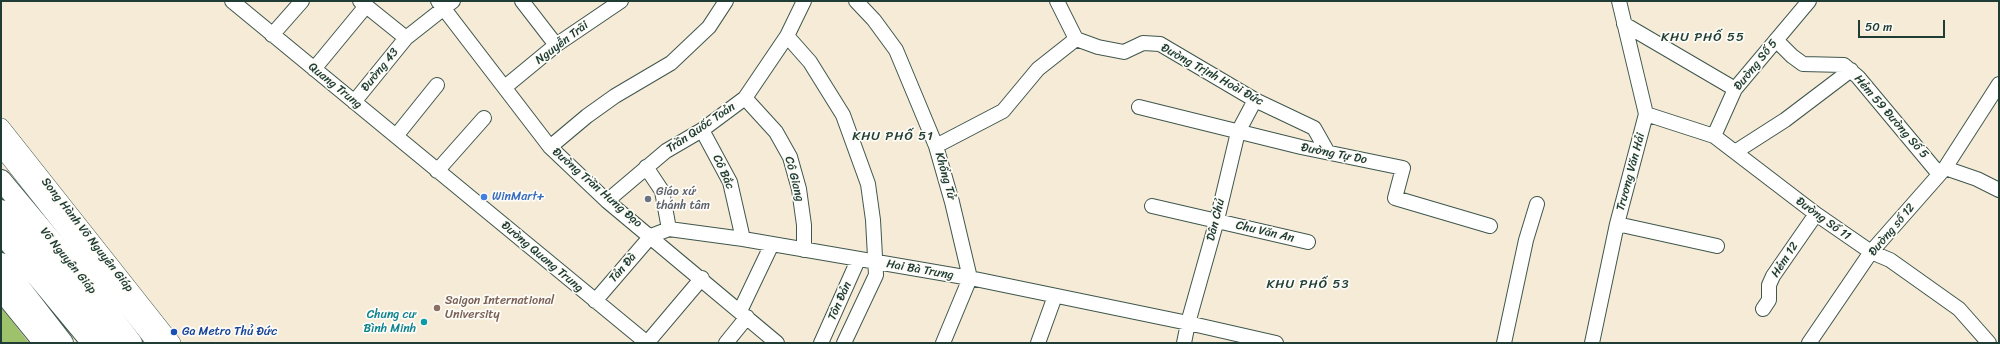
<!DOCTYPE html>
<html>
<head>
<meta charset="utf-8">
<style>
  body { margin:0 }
  #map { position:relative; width:2000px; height:344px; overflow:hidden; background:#f6ebd7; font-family:Sriracha,sans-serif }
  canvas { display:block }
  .frame { position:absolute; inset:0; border:2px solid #1f3d34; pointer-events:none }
  .scale { position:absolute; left:1858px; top:20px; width:87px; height:18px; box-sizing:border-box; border:2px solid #1f3d34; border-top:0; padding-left:5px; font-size:12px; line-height:14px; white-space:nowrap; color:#1f3d34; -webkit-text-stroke:3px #fdfcf7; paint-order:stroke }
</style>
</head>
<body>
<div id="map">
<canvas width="2000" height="344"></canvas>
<div class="frame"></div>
<div class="scale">50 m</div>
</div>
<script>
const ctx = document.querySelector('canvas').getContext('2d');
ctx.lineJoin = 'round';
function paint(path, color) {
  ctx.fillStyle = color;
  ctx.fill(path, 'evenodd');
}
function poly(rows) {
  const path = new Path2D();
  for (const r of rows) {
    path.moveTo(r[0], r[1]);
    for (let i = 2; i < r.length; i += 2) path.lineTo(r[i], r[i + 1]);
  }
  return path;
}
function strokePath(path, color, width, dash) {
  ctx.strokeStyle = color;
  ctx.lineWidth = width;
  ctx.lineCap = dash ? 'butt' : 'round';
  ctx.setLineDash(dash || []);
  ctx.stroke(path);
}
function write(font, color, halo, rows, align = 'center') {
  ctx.font = font + ' Sriracha,sans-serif';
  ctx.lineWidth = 3.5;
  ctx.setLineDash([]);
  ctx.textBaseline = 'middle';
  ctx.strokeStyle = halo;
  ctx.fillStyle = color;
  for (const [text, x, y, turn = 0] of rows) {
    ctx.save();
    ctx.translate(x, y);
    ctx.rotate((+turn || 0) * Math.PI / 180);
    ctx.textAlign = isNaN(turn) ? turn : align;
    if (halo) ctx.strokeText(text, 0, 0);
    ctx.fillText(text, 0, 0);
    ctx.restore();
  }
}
paint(poly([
  [1,307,29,343,1,343]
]), '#9ec26c');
const minor = poly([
  [232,1,647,343],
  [360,1,406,38],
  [438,1,550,147,607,201,777,343],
  [522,1,556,45],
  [856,1,874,20,896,50,936,146,952,202,970,278,943,343],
  [1057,1,1076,39,1098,47,1124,52,1143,43,1160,44,1255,100,1314,128,1327,151],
  [1624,24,1735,89],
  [272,35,302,1],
  [787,36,810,62,843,115,868,184,873,220,876,275,844,343],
  [1776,40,1792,56,1803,64,1844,65,1858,77,1939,174],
  [314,69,366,6],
  [505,87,556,45,621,1],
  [745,98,776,132,790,157,799,189,804,225,804,250],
  [354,102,406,38,453,1],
  [1139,107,1301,147,1403,168,1395,198,1490,226],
  [1646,114,1714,136,1816,214,1871,252,1890,260,1959,309,1989,343],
  [702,130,730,182,743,239],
  [396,136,437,85],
  [1714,136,1735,89,1809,1],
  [936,146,1003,111,1038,69,1076,39],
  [550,147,587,116,615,96,671,63,709,27,726,1],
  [1735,152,1785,120,1851,70],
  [646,167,662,191,669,229],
  [1945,168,1999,84],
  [437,171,484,118],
  [607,201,666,151,702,130,745,98,787,36,804,1],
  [1152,206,1308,242],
  [1617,224,1717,246],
  [595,301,651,236,669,229,743,239,970,278,1188,323,1276,343],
  [1763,309,1769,300,1769,285,1773,276,1816,214],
  [740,311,772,244],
  [647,343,702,278],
  [726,343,747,317],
  [821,343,858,260],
  [1038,343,1055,296],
  [1184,343,1188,323,1217,220,1238,132,1255,100],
  [1504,343,1526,240,1537,204],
  [1592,343,1617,224,1646,114,1619,1],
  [1809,343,1871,252,1945,168,1977,179,1999,190]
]);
const major = poly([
  [1,127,172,343],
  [1,147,156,343]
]);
const highway = poly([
  [1,180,88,284,132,343],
  [1,210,112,343],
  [1,233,92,343],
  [1,263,63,343],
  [1,290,44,343]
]);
strokePath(minor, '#3f574c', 16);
strokePath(major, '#3f574c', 18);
strokePath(highway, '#3f574c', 22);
strokePath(minor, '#fff', 14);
strokePath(major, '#fff', 17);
strokePath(highway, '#fff', 20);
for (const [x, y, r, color] of [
  [484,197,4,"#3f7fe0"],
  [648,199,4,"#6b7280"],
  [437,308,4,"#8d6e63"],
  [424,322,4,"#0f9aa8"],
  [174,332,4,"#1a4fb4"]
]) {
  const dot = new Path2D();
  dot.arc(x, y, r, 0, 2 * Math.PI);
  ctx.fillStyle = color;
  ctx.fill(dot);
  strokePath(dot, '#fdfcf7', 1.5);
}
write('12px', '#1f3d34', '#fdfcf7', [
  ["Nguyễn Trãi",562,43,-37],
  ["Đường Số 5",1756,65,-51],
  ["Đường 43",380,70,-51],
  ["Đường Trịnh Hoài Đức",1212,75,29],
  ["Quang Trung",335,86,39],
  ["Hẻm 59 Đường Số 5",1891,117,49],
  ["Trần Quốc Toản",701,128,-34],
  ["Đường Tự Do",1334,154,11],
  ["Cô Bắc",723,172,66],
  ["Trương Văn Hải",1631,172,-75],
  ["Khổng Tử",945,176,74],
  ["Cô Giang",794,179,75],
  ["Đường Trần Hưng Đạo",597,188,41],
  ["Đường Số 11",1823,219,36],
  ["Dân Chủ",1216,220,-76],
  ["Đường số 12",1892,230,-50],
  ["Chu Văn An",1265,232,13],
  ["Song Hành Võ Nguyên Giáp",87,235,52],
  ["Đường Quang Trung",542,257,40],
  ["Hẻm 12",1785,260,-57],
  ["Võ Nguyên Giáp",68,261,51],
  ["Tản Đà",623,268,-49],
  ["Hai Bà Trưng",920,270,10],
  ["Tôn Đản",840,301,-66]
]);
write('12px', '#5b616d', '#fdfcf7', [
  ["Giáo xứ",656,192],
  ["thánh tâm",656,206]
], 'left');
write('12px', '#366cbe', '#fdfcf7', [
  ["WinMart+",492,197]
], 'left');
write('12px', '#785e54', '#fdfcf7', [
  ["Saigon International",445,301],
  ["University",445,315]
], 'left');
write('12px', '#0d838f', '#fdfcf7', [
  ["Chung cư",416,315],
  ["Bình Minh",416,329]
], 'right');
write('12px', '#164399', '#fdfcf7', [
  ["Ga Metro Thủ Đức",182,332]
], 'left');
ctx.letterSpacing = '1px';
write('13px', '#1f3d34', '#fdfcf7', [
  ["KHU PHỐ 55",1703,38],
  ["KHU PHỐ 51",893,137],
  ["KHU PHỐ 53",1308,285]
]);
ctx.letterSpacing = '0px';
</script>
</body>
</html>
